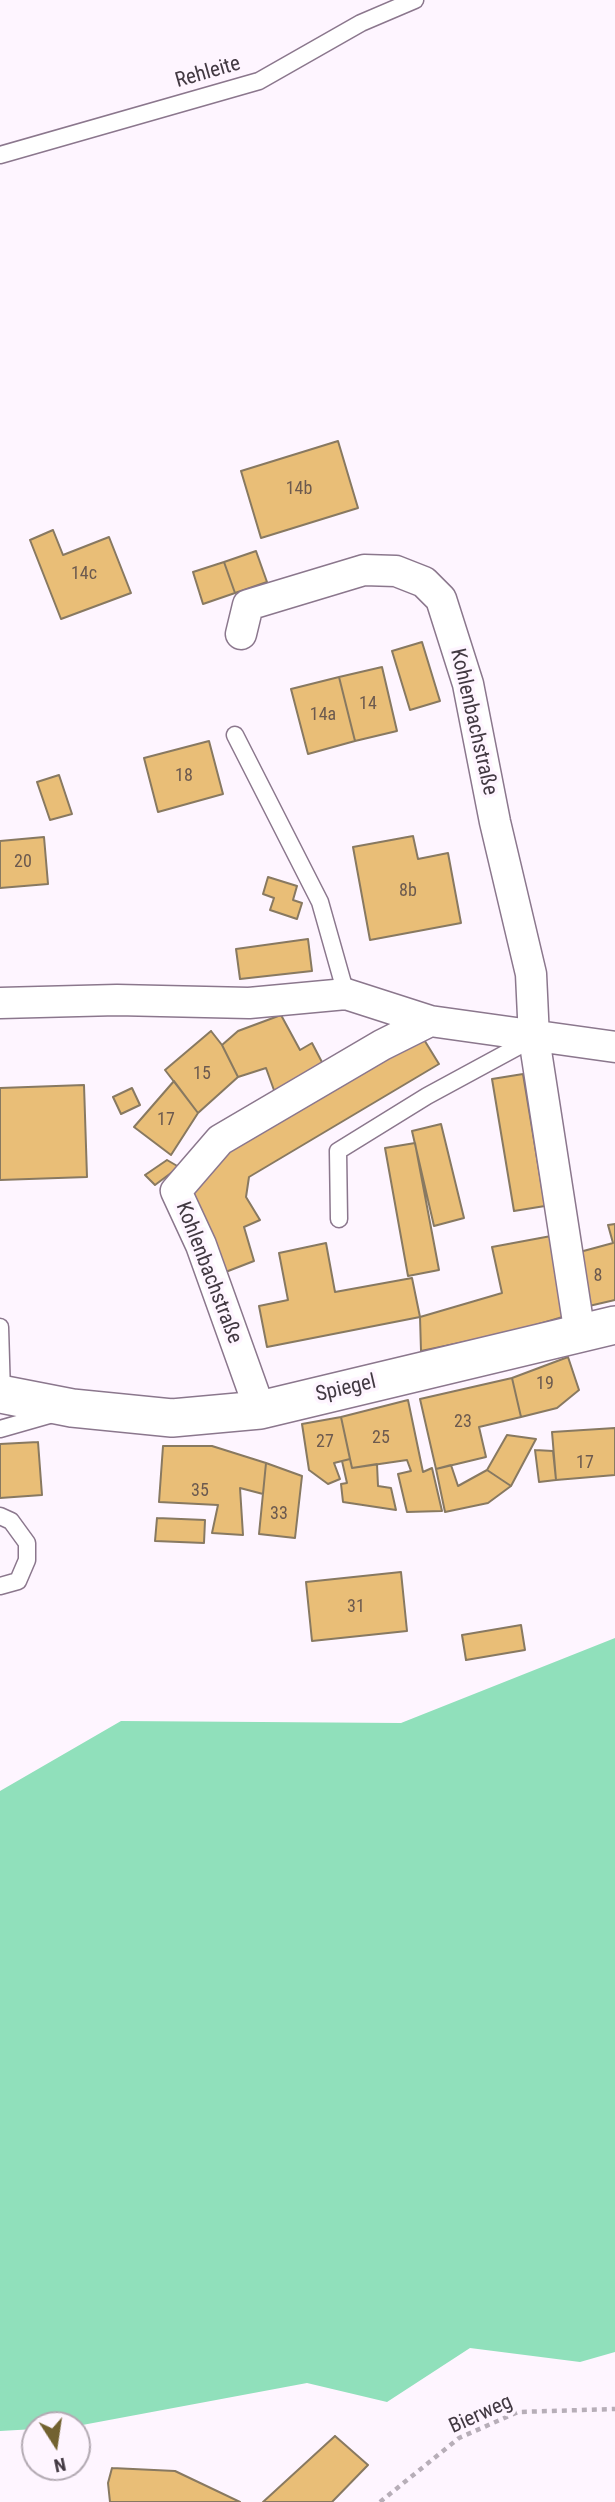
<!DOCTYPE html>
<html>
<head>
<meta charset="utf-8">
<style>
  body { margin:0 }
  #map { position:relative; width:615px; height:2502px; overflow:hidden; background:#fef5ff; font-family:"Roboto Condensed",sans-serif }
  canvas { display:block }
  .north { position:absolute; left:21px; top:2411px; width:70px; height:70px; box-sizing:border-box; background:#fef5ff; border:2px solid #b3aab3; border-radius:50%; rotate:168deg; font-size:19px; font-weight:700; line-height:28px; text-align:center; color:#423942 }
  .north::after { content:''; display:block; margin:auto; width:24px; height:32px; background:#726230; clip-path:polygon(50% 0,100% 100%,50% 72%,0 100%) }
</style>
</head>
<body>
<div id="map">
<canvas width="615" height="2502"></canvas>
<div class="north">N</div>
</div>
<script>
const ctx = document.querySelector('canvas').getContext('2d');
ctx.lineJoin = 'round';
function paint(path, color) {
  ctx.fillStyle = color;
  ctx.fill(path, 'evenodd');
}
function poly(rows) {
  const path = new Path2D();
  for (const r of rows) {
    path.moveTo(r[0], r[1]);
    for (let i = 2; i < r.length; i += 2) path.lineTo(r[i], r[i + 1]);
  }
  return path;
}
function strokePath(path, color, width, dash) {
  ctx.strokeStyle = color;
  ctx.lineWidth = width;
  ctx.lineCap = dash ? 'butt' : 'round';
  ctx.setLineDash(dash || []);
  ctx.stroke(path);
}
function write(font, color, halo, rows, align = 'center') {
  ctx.font = font + ' "Roboto Condensed",sans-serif';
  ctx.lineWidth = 7;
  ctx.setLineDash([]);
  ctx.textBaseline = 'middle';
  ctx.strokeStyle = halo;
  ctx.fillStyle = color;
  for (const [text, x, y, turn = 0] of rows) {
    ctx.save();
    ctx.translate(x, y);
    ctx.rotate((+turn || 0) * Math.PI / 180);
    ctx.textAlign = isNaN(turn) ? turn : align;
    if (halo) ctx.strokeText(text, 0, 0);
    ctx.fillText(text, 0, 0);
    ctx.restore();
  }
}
paint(poly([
  [615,1638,615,2352,580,2362,470,2348,387,2402,307,2383,77,2426,35,2425,35,2429,0,2431,0,1791,121,1721,401,1723]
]), '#90e0bb');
const building = poly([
  [338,441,358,508,261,538,241,471,338,441],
  [53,530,63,555,109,537,131,593,61,619,30,540,53,530],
  [256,551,267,582,235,593,224,562,256,551],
  [224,562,235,593,203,604,193,572,224,562],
  [422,642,440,701,410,710,392,651,422,642],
  [382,667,397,731,355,741,339,677,382,667],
  [339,677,355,741,308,754,291,689,339,677],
  [209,741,223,794,158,812,144,758,209,741],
  [59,775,72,814,50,820,37,782,59,775],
  [413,836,418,859,448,853,461,923,370,940,353,847,413,836],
  [44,837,48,884,0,888,0,841,44,837],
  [268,877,297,886,293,900,302,903,297,919,270,910,274,898,263,894,268,877],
  [308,939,312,971,240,979,236,949,308,939],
  [281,1015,300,1050,312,1043,324,1066,275,1093,266,1068,238,1077,222,1045,238,1031,281,1015],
  [211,1031,222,1045,238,1077,198,1113,165,1070,211,1031],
  [423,1038,439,1064,249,1177,246,1197,260,1220,244,1227,254,1261,223,1273,189,1193,228,1149,423,1038],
  [523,1074,545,1206,514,1211,492,1079,523,1074],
  [174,1081,198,1113,171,1155,134,1127,174,1081],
  [84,1085,87,1177,0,1180,0,1088,84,1085],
  [132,1088,140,1105,121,1114,113,1097,132,1088],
  [441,1124,464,1218,434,1226,412,1131,441,1124],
  [415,1143,439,1270,408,1276,385,1148,415,1143],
  [167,1160,179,1167,155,1185,145,1175,167,1160],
  [615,1224,615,1300,589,1306,576,1253,613,1243,608,1225,615,1224],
  [551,1236,566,1316,512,1332,421,1351,420,1317,502,1293,492,1247,551,1236],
  [326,1243,335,1292,412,1278,420,1317,267,1347,259,1306,288,1300,279,1253,326,1243],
  [568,1357,579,1390,557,1408,521,1417,512,1378,568,1357],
  [512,1378,521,1417,479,1427,486,1457,436,1469,420,1399,512,1378],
  [408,1400,423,1472,432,1468,442,1511,407,1512,398,1474,411,1471,407,1460,352,1468,341,1417,408,1400],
  [341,1417,350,1459,334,1463,340,1479,328,1484,309,1470,302,1424,341,1417],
  [615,1428,615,1475,556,1480,552,1432,615,1428],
  [507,1435,536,1439,511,1486,487,1470,507,1435],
  [38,1442,42,1495,0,1498,0,1444,38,1442],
  [163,1446,212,1446,266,1463,263,1494,240,1488,243,1535,212,1533,218,1505,159,1502,163,1446],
  [535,1450,553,1451,556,1480,539,1482,535,1450],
  [350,1459,352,1468,377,1464,378,1486,391,1488,396,1510,343,1502,341,1484,347,1483,342,1461,350,1459],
  [266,1463,302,1476,295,1538,259,1534,266,1463],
  [451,1465,458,1486,487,1470,511,1486,488,1503,445,1512,436,1469,451,1465],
  [157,1518,205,1520,204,1543,155,1541,157,1518],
  [401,1572,407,1631,312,1641,306,1582,401,1572],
  [521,1625,525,1650,466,1660,462,1635,521,1625],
  [335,2436,368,2465,332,2502,263,2502,335,2436],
  [112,2468,175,2471,240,2502,110,2502,108,2483,112,2468]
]);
paint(building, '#e9be77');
strokePath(building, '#887961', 2);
const service = poly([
  [0,155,259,81,361,23,415,0],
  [235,735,320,902,346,994],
  [339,1219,338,1151,427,1096,534,1038],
  [0,1327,2,1394],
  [0,1429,56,1413],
  [0,1516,11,1521,27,1543,27,1560,18,1581,0,1586]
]);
const minor = poly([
  [241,634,248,605,364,570,396,571,424,582,441,599,468,684,495,822,531,974,534,1038,580,1335],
  [0,1003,117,1000,249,1003,346,994,430,1021,615,1047],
  [260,1410,201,1245,176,1191,220,1140,382,1045,430,1021]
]);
const tertiary = poly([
  [0,1394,72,1408,172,1418,260,1410,615,1325]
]);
strokePath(service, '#8b778d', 19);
strokePath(minor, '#8b778d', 33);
strokePath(tertiary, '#8b778d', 40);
strokePath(poly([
  [380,2502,459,2438,518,2412,615,2409]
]), '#b7aeb8', 4.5, [5, 5]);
strokePath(service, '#fff', 16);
strokePath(minor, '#fff', 30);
strokePath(tertiary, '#fff', 37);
write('18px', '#6c5a4f', null, [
  ["14b",299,489],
  ["14c",84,574],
  ["14",368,704],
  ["14a",323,715],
  ["18",184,776],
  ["20",23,862],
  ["8b",408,891],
  ["15",202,1074],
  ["17",166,1120],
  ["8",598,1276],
  ["19",545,1384],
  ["23",463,1422],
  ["25",381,1438],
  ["27",325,1442],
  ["17",585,1463],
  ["35",200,1491],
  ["33",279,1514],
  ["31",356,1607]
]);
write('21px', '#423942', '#fef5ff', [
  ["Rehleite",208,73,-16],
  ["Kohlenbachstraße",473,722,77],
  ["Kohlenbachstraße",208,1273,69],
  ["Spiegel",346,1389,-13],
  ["Bierweg",481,2415,-24]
]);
</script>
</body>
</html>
